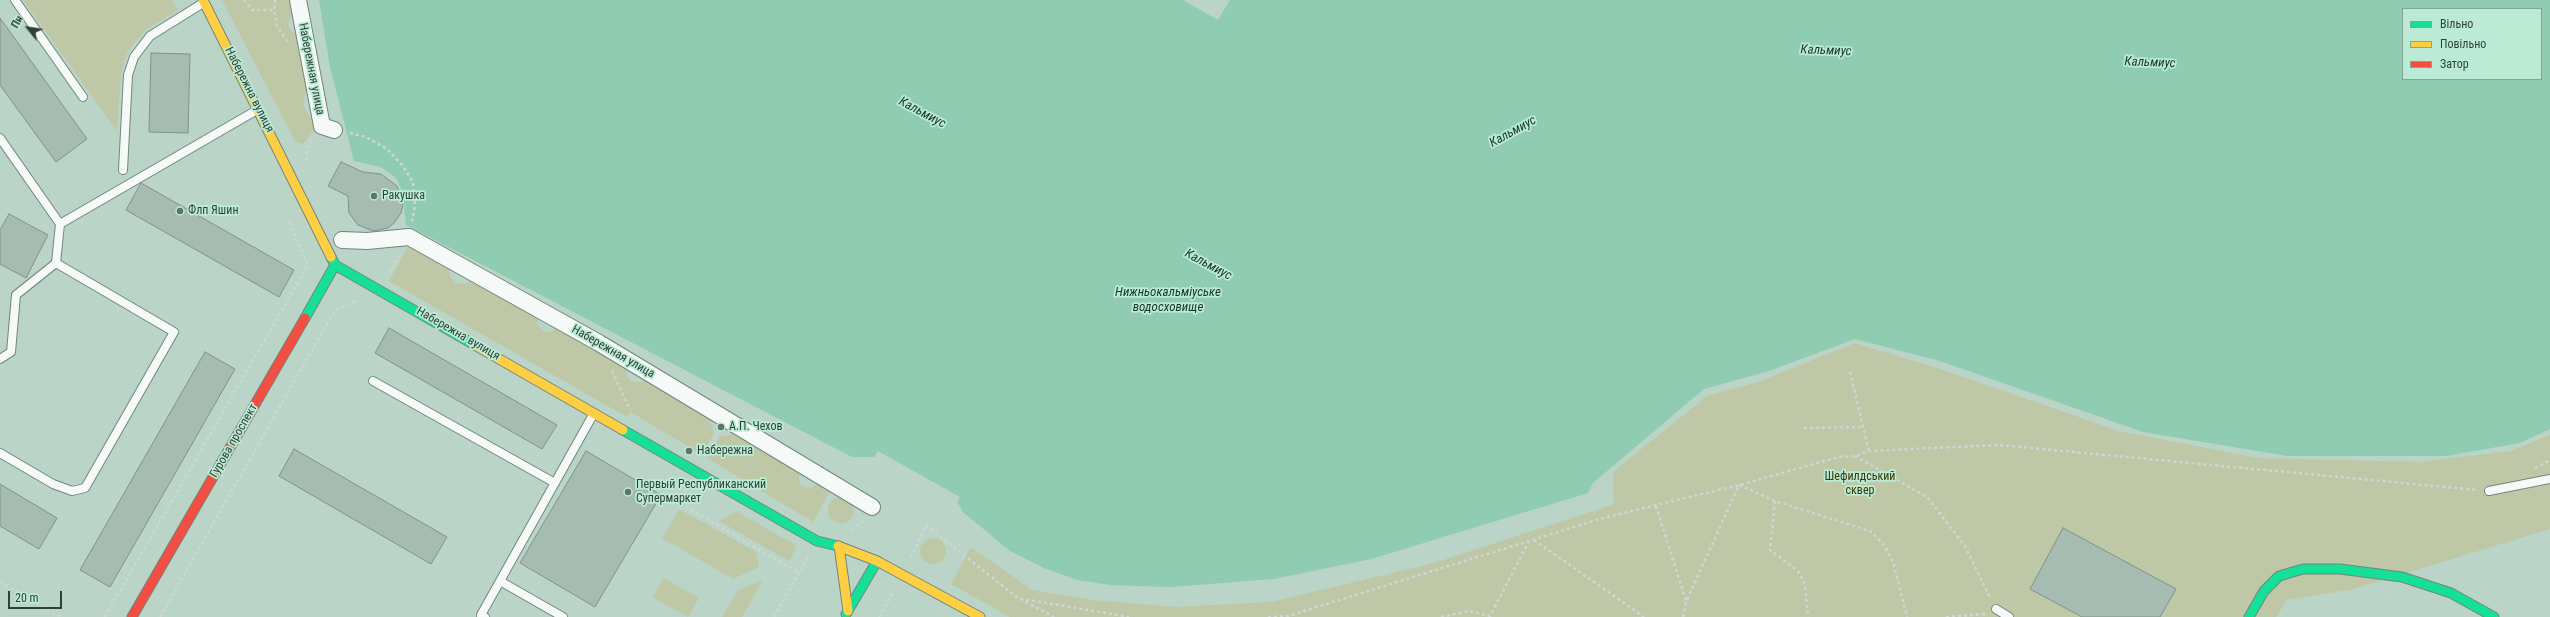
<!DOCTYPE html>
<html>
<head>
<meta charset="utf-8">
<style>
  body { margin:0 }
  #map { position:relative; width:2550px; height:617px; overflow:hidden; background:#bad4c7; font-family:"Roboto Condensed",sans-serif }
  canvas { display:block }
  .legend { position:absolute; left:2402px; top:8px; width:140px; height:72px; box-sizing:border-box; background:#bcebd5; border:1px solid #83a796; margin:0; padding:5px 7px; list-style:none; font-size:12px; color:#2e4138 }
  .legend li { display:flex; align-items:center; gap:8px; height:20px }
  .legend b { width:20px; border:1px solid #83a796 }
  .north { position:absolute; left:8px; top:8px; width:40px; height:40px; -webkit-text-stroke:3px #bcebd5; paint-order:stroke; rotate:300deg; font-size:11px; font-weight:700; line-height:16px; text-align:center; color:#2e4138 }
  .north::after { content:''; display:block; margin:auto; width:14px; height:18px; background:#2e4138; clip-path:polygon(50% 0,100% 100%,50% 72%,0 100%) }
  .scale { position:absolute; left:8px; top:591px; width:54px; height:18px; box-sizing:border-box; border:2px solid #2e4138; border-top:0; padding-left:5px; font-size:12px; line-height:14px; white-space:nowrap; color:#2e4138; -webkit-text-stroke:3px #bcebd5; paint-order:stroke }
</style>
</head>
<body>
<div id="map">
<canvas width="2550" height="617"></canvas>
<ul class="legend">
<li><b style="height:5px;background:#16e098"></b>Вільно</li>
<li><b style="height:5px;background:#ffcf43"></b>Повільно</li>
<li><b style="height:5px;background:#f24e42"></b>Затор</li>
</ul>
<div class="north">Пн</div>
<div class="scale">20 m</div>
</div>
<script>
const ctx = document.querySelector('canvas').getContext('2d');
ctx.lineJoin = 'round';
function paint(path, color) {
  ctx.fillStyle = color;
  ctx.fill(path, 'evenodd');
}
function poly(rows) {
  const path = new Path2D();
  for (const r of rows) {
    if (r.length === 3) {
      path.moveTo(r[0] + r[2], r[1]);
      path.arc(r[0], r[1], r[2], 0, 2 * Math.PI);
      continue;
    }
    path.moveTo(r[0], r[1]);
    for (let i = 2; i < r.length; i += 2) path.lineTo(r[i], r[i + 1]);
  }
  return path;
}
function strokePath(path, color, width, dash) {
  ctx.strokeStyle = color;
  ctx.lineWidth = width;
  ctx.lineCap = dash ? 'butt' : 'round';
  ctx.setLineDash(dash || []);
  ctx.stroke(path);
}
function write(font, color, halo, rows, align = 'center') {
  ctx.font = font + ' "Roboto Condensed",sans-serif';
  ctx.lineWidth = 3.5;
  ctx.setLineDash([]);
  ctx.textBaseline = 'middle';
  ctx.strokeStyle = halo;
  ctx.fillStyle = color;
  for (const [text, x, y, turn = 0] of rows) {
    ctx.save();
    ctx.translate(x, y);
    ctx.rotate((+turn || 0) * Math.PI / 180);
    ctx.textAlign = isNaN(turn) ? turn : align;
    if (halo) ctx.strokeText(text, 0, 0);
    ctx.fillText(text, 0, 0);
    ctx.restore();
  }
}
paint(poly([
  [23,0,172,0,178,10,147,29,134,43,126,56,121,75,117,131],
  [222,0,291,0,294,15,289,19,288,26,292,32,299,33,309,82,304,98,304,107,317,127,303,144,295,141],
  [410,243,450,267,449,275,455,283,465,284,471,279,538,316,537,325,543,331,551,332,557,327,627,366,626,375,632,382,641,382,645,378,713,418,711,424,714,433,702,455,631,412,627,417,389,281],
  [1855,343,1940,369,2119,431,2257,458,2420,462,2511,451,2550,435,2550,529,2354,589,2287,600,2276,617,1010,617,951,584,971,547,1032,590,1093,600,1177,607,1271,602,1434,563,1614,504,1613,472,1707,396,1758,382],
  [733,431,800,472,799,481,802,486,811,488,820,482,831,489,813,522,707,458,720,436,729,435],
  [841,510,13],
  [679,509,756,552,759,567,733,579,662,538],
  [736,511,797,546,789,561,719,521],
  [933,551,13],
  [663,578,699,598,688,617,652,597],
  [763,580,742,617,722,617,738,590]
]), '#bec8a6');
paint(poly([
  [319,0,1183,0,1218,20,1230,0,2550,0,2550,429,2520,443,2446,456,2287,456,2143,432,1940,361,1855,339,1769,371,1704,389,1593,483,1588,493,1371,559,1274,579,1171,587,1110,585,1077,580,1044,568,1010,551,963,512,957,502,960,497,878,451,874,457,852,457,406,225,403,193,396,178,381,167,354,161,330,67],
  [2403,9,2541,9,2541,79,2403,79]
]), '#8fccb1');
const building = poly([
  [0,18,87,139,56,162,0,85,0,18],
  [151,53,190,54,188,133,149,132,151,53],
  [341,162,363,172,381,174,397,186,403,205,401,213,394,223,388,228,373,231,358,225,349,213,348,196,328,186,341,162],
  [141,183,294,270,279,297,126,210,141,183],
  [9,214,48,235,26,278,0,264,0,230,9,214],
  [389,328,557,425,542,449,375,353,389,328],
  [205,352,235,369,110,587,80,570,205,352],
  [294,449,447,537,431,564,279,476,294,449],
  [586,451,661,495,595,607,520,563,586,451],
  [0,484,57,518,39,549,0,526,0,484],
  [2063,528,2176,589,2160,617,2082,617,2030,589,2063,528]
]);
paint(building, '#a6bbb1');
strokePath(building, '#7f9389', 1);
const lane = poly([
  [15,0,83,97],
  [0,138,60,224,56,263,174,332,85,488,72,491,53,484,0,453],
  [123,170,128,75,134,57,150,36,203,3],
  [60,224,257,110],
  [0,359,11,352,16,295,56,263],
  [373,381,555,483],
  [2489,491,2550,479],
  [500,581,563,617],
  [1996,609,2009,617],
  [485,617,481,615,594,413]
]);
const street = poly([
  [298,0,322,126,334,130],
  [342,240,367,241,409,237,599,343,872,507]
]);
const fast = poly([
  [331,257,335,265,473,344],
  [305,318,335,265],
  [623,430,817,541,838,546],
  [846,614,877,561],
  [2249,617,2264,591,2279,576,2303,569,2340,569,2402,577,2451,593,2494,617]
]);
const slow = poly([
  [203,0,331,257],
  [473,344,623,430],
  [838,546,877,561,980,617],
  [839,546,848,611]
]);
const jam = poly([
  [132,617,305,318]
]);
strokePath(lane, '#72867d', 10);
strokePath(street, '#72867d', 18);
strokePath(fast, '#72867d', 11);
strokePath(slow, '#72867d', 11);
strokePath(jam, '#72867d', 11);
strokePath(poly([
  [244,0,252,10,274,10],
  [275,0,274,10,277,26,288,42],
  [350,133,366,137,387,149,403,166,413,182,415,205,412,222],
  [306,160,307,150,313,139],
  [390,273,400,255],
  [612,371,630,410],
  [1850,372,1869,451],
  [1804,428,1864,427],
  [705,455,718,433],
  [1855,456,1927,497,1965,546,1990,598],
  [2535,468,2550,460],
  [686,489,678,502,799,573],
  [1775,501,1770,550,1798,571,1805,584,1808,617],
  [1656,506,1686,601],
  [852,530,863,521],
  [1534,540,1644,617],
  [911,558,926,525,1018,598,1129,617],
  [0,582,61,617],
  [1020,599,1054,617],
  [105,617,308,265,289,222],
  [160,617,331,317,338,309,357,300],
  [774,617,808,557],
  [879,617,894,591],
  [1268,617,1288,616,1603,518,1739,485,1839,457,1855,456,1869,451,1999,445,2478,490],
  [1441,617,1469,611,1490,616,1529,541],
  [1683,617,1686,602,1739,485,1775,501,1870,531,1885,546,1894,565,1907,617],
  [1946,617,1985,614]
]), '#cfd7d4', 2.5, [3, 3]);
strokePath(lane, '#f5f9f7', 8);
strokePath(street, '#f5f9f7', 16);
strokePath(fast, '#16e098', 9);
strokePath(slow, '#ffcf43', 9);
strokePath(jam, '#f24e42', 9);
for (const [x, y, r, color] of [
  [374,196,4,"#5f746a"],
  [180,211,4,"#5f746a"],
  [721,427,4,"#5f746a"],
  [689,451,4,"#5f746a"],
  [628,492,4,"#5f746a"]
]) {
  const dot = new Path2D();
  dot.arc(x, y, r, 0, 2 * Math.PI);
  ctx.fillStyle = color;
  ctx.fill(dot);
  strokePath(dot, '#bcebd5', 1.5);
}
write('12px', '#2e4138', '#bcebd5', [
  ["Набережная улица",311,69,79],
  ["Набережна вулиця",249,90,63],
  ["Набережна вулиця",458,334,30],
  ["Набережная улица",613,352,30],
  ["Гурова проспект",234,441,-60]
]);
write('12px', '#2e4138', '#bcebd5', [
  ["Ракушка",382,196],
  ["Флп Яшин",188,211],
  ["А.П. Чехов",729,427],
  ["Набережна",697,451],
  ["Первый Республиканский",636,485],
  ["Супермаркет",636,499]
], 'left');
write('12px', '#3b3600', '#bcebd5', [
  ["Шефилдський",1860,477],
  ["сквер",1860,491]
]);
write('italic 13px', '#143729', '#bcebd5', [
  ["Кальмиус",1826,51,2],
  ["Кальмиус",2150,63,2],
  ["Кальмиус",922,113,28],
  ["Кальмиус",1513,132,-29],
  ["Кальмиус",1208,265,28],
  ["Нижньокальміуське",1168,293],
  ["водосховище",1168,308]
]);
</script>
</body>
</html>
